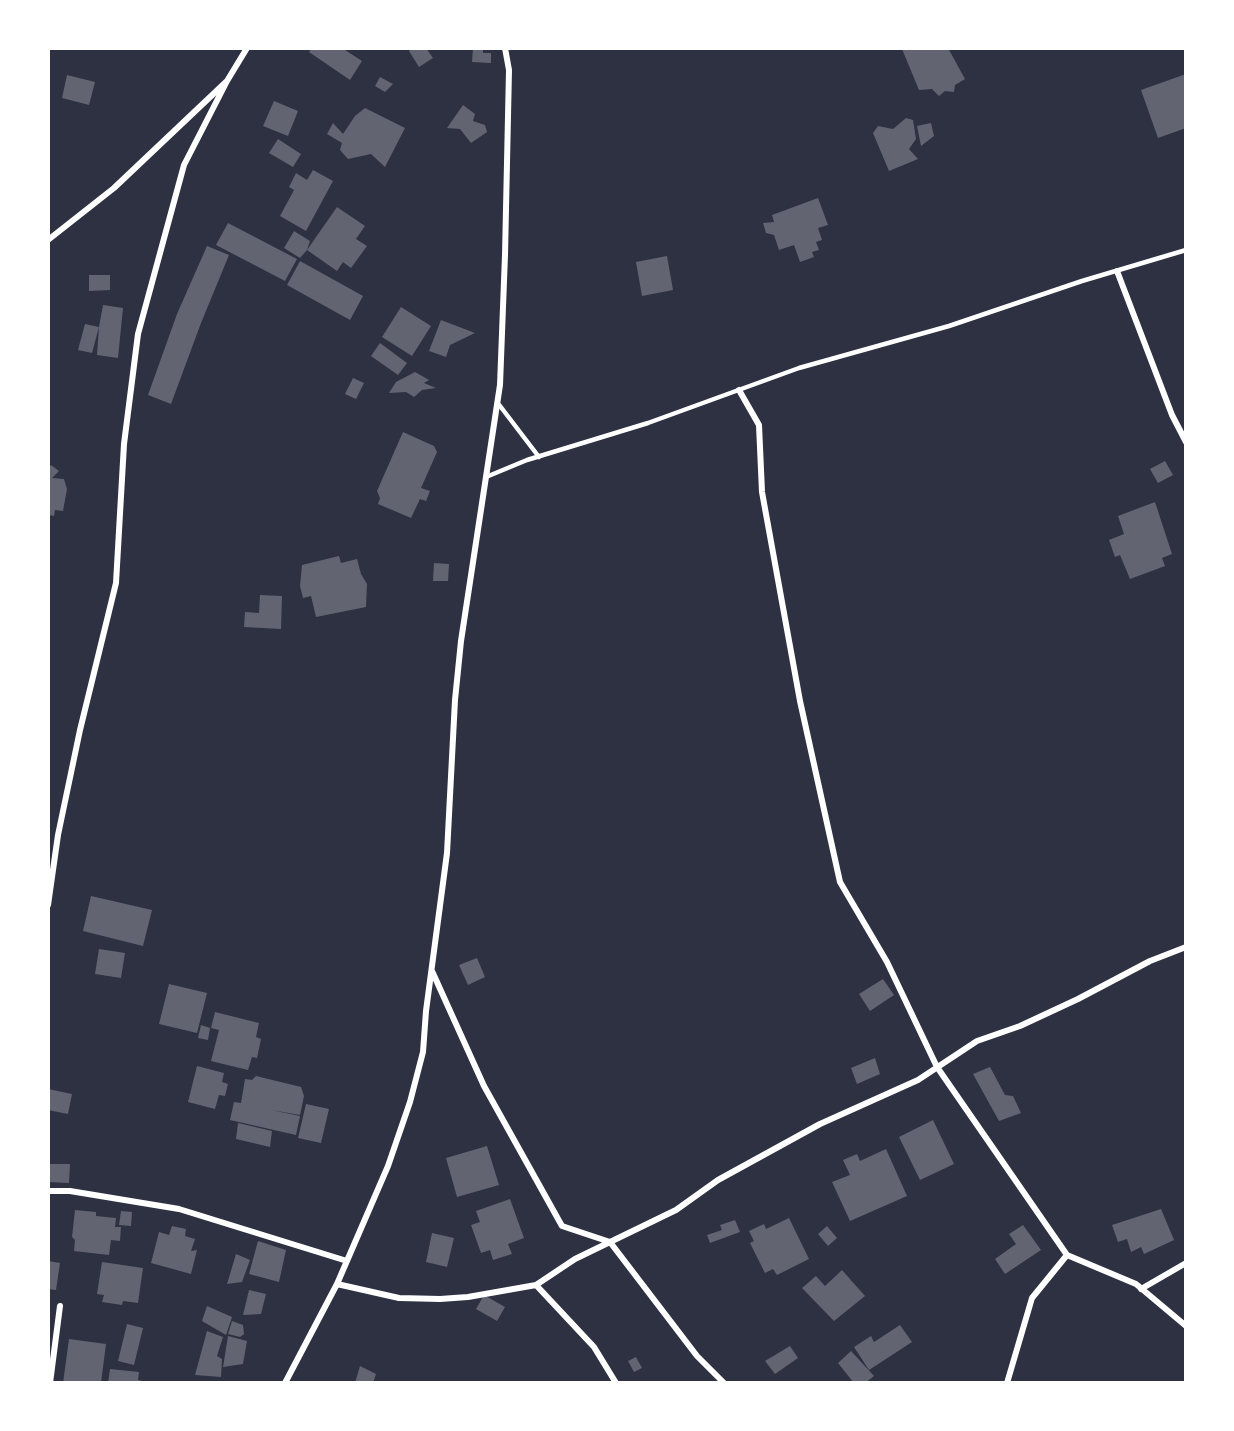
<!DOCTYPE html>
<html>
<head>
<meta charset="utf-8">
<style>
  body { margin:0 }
  #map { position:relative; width:1234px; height:1431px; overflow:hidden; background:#2d3142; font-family:"Golos Text",sans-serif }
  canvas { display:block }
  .frame { position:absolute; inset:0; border:50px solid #fff; pointer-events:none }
</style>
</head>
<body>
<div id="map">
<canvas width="1234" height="1431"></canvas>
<div class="frame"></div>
</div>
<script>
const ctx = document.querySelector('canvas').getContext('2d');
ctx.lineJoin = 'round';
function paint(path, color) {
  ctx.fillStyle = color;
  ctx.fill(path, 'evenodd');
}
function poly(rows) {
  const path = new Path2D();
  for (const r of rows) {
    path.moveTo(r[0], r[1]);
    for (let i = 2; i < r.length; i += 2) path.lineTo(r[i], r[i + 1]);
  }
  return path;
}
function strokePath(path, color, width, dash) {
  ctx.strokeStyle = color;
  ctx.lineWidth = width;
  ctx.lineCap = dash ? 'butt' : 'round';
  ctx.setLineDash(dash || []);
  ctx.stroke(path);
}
paint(poly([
  [312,48,342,48,362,61,350,80,309,52],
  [413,48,426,48,433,58,419,67,409,51],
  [473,48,483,48,483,53,491,53,491,63,472,62],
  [913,48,948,48,965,79,955,85,954,92,945,91,939,96,932,89,919,90,902,49,912,50],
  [1186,74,1186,128,1158,138,1141,90],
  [67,75,95,82,89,105,62,98],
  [380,77,393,84,385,92,375,86],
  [274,101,298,111,288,136,263,126],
  [463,105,475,114,473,121,485,125,487,132,471,143,460,129,447,128],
  [365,108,405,128,385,167,371,154,348,159,340,150,342,143,327,134,333,123,343,134,355,116],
  [906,118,913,120,916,139,909,149,918,159,889,171,873,133,878,126,893,129],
  [931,123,934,136,921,146,917,126],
  [278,139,301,154,293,167,269,153],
  [313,170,333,181,306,231,280,216,294,190,289,187,296,173,307,180],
  [818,198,828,225,818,228,822,240,816,242,819,250,812,252,814,257,800,262,794,245,779,250,774,235,766,233,763,223,774,222,772,215],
  [337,207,365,226,356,239,367,246,351,268,343,262,337,271,307,250,300,258,284,248,294,231,310,241,307,250],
  [228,223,297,259,285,281,216,245],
  [207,246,229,255,201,323,171,404,148,395,177,314],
  [667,256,673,290,642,296,636,262],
  [300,261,363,296,350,320,287,285],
  [89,275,110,275,110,290,89,291],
  [103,305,123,308,118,358,97,355,99,327],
  [401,307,431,326,412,356,382,337],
  [441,320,475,333,450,345,446,357,429,351],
  [85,324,99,327,92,353,78,350],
  [380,343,407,363,398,375,371,356],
  [415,372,429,380,424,383,436,388,422,390,414,397,406,392,389,393,396,382],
  [353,378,364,383,356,399,345,394],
  [403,432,434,446,437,452,421,488,430,491,426,501,420,499,411,518,378,504,380,498,377,491],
  [1165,461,1173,475,1158,483,1150,469],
  [51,465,59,471,52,478,64,479,67,489,63,511,55,510,54,516,48,515,48,469],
  [1155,502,1172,554,1162,558,1165,566,1130,579,1120,555,1115,557,1109,540,1124,534,1118,516],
  [339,556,341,563,357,559,361,574,367,584,366,607,316,617,311,596,303,598,300,586,302,565],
  [434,563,449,564,448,581,433,581],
  [260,595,282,596,281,629,244,627,245,612,259,613],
  [91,896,152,910,143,946,83,931],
  [99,949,125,953,121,978,95,974],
  [477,958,485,977,468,985,459,965],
  [883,979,894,995,870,1011,859,994],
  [169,984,207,993,197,1033,159,1024],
  [215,1012,259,1023,256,1037,261,1039,257,1058,252,1057,248,1070,211,1061,219,1030,211,1028],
  [201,1025,210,1028,208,1040,198,1038],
  [875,1058,880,1074,857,1084,851,1068],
  [197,1066,224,1073,222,1082,228,1084,225,1096,219,1095,215,1109,188,1102],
  [990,1067,1005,1095,1013,1096,1021,1113,999,1121,973,1074],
  [256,1076,301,1087,304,1096,300,1115,271,1110,300,1116,296,1135,230,1120,234,1102,241,1103,245,1079,252,1080],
  [48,1089,72,1094,68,1114,48,1110],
  [306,1104,329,1109,321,1143,298,1138],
  [933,1120,954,1164,920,1180,899,1137],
  [238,1123,272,1131,270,1147,236,1139],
  [487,1146,499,1185,457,1197,446,1158],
  [886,1149,907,1196,850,1221,832,1182,850,1175,843,1160,857,1154,860,1161],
  [48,1164,70,1164,69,1183,48,1182],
  [510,1199,524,1238,508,1244,512,1254,493,1260,490,1250,481,1253,471,1225,480,1222,476,1211],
  [1161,1209,1174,1240,1144,1254,1141,1247,1131,1252,1127,1239,1118,1242,1112,1225],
  [75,1210,96,1212,96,1216,116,1218,115,1227,121,1227,120,1241,111,1240,109,1255,74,1251,75,1240,72,1237],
  [121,1211,132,1212,131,1226,119,1225],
  [789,1218,809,1259,777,1275,773,1269,765,1273,750,1243,754,1241,749,1231,764,1224,766,1229],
  [735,1220,740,1232,710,1243,707,1235,722,1230,720,1225],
  [1023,1225,1041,1250,1005,1274,995,1259,1016,1244,1009,1234],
  [172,1226,186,1229,185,1236,195,1239,191,1251,197,1250,191,1274,151,1263,159,1232,169,1235],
  [827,1226,837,1238,828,1246,818,1234],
  [432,1233,454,1238,447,1267,426,1262],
  [258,1241,286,1250,279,1282,249,1274],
  [236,1254,250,1260,242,1282,227,1284],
  [48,1261,60,1263,56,1290,48,1289],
  [102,1262,143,1268,138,1303,123,1301,122,1305,102,1302,104,1295,97,1294],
  [842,1270,865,1296,834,1321,802,1288,816,1276,825,1286],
  [249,1290,266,1294,261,1314,243,1315],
  [484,1295,505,1307,497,1321,476,1309],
  [207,1306,232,1317,226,1335,202,1321],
  [232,1321,243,1325,244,1334,240,1337,228,1334],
  [127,1324,143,1328,134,1365,118,1361],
  [900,1325,912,1342,869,1370,854,1347,871,1336,874,1342],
  [207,1331,223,1337,217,1356,222,1359,221,1377,195,1375],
  [228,1336,247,1341,243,1364,223,1367],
  [69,1339,106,1344,101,1383,63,1383],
  [790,1346,798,1358,775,1374,765,1361],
  [851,1351,874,1376,865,1383,854,1383,838,1363],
  [636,1357,642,1368,634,1372,628,1361],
  [360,1366,376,1374,373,1383,355,1383],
  [110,1369,139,1372,138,1380,143,1381,143,1383,108,1383]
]), '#626471');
strokePath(poly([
  [497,402,539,457],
  [486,477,527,460,648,423,799,368,949,326,1082,281,1186,250]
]), '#fff', 4.5);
strokePath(poly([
  [48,240,114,188,227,81,247,48],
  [1117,271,1172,415,1186,442],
  [739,390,759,425,762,492,800,701,840,882,887,962,937,1067,1067,1255,1136,1284,1186,1326],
  [48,905,58,835,80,730,116,583,124,444,138,334,184,165,227,81],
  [432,971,484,1086,562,1226,610,1242,697,1356,724,1383],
  [48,1191,70,1191,179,1209,347,1261],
  [337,1284,399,1298,440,1299,468,1297,536,1285,575,1259,676,1210,718,1180,820,1124,918,1080,977,1041,1020,1026,1078,999,1150,961,1186,947],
  [536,1285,594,1347,616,1383],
  [1141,1289,1186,1263],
  [50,1383,60,1306],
  [285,1383,337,1284,388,1166,410,1102,423,1052,426,1011,447,853,455,700,461,641,500,385,505,255,509,70,505,48],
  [1007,1383,1032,1298,1067,1255]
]), '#fff', 6);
</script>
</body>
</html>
